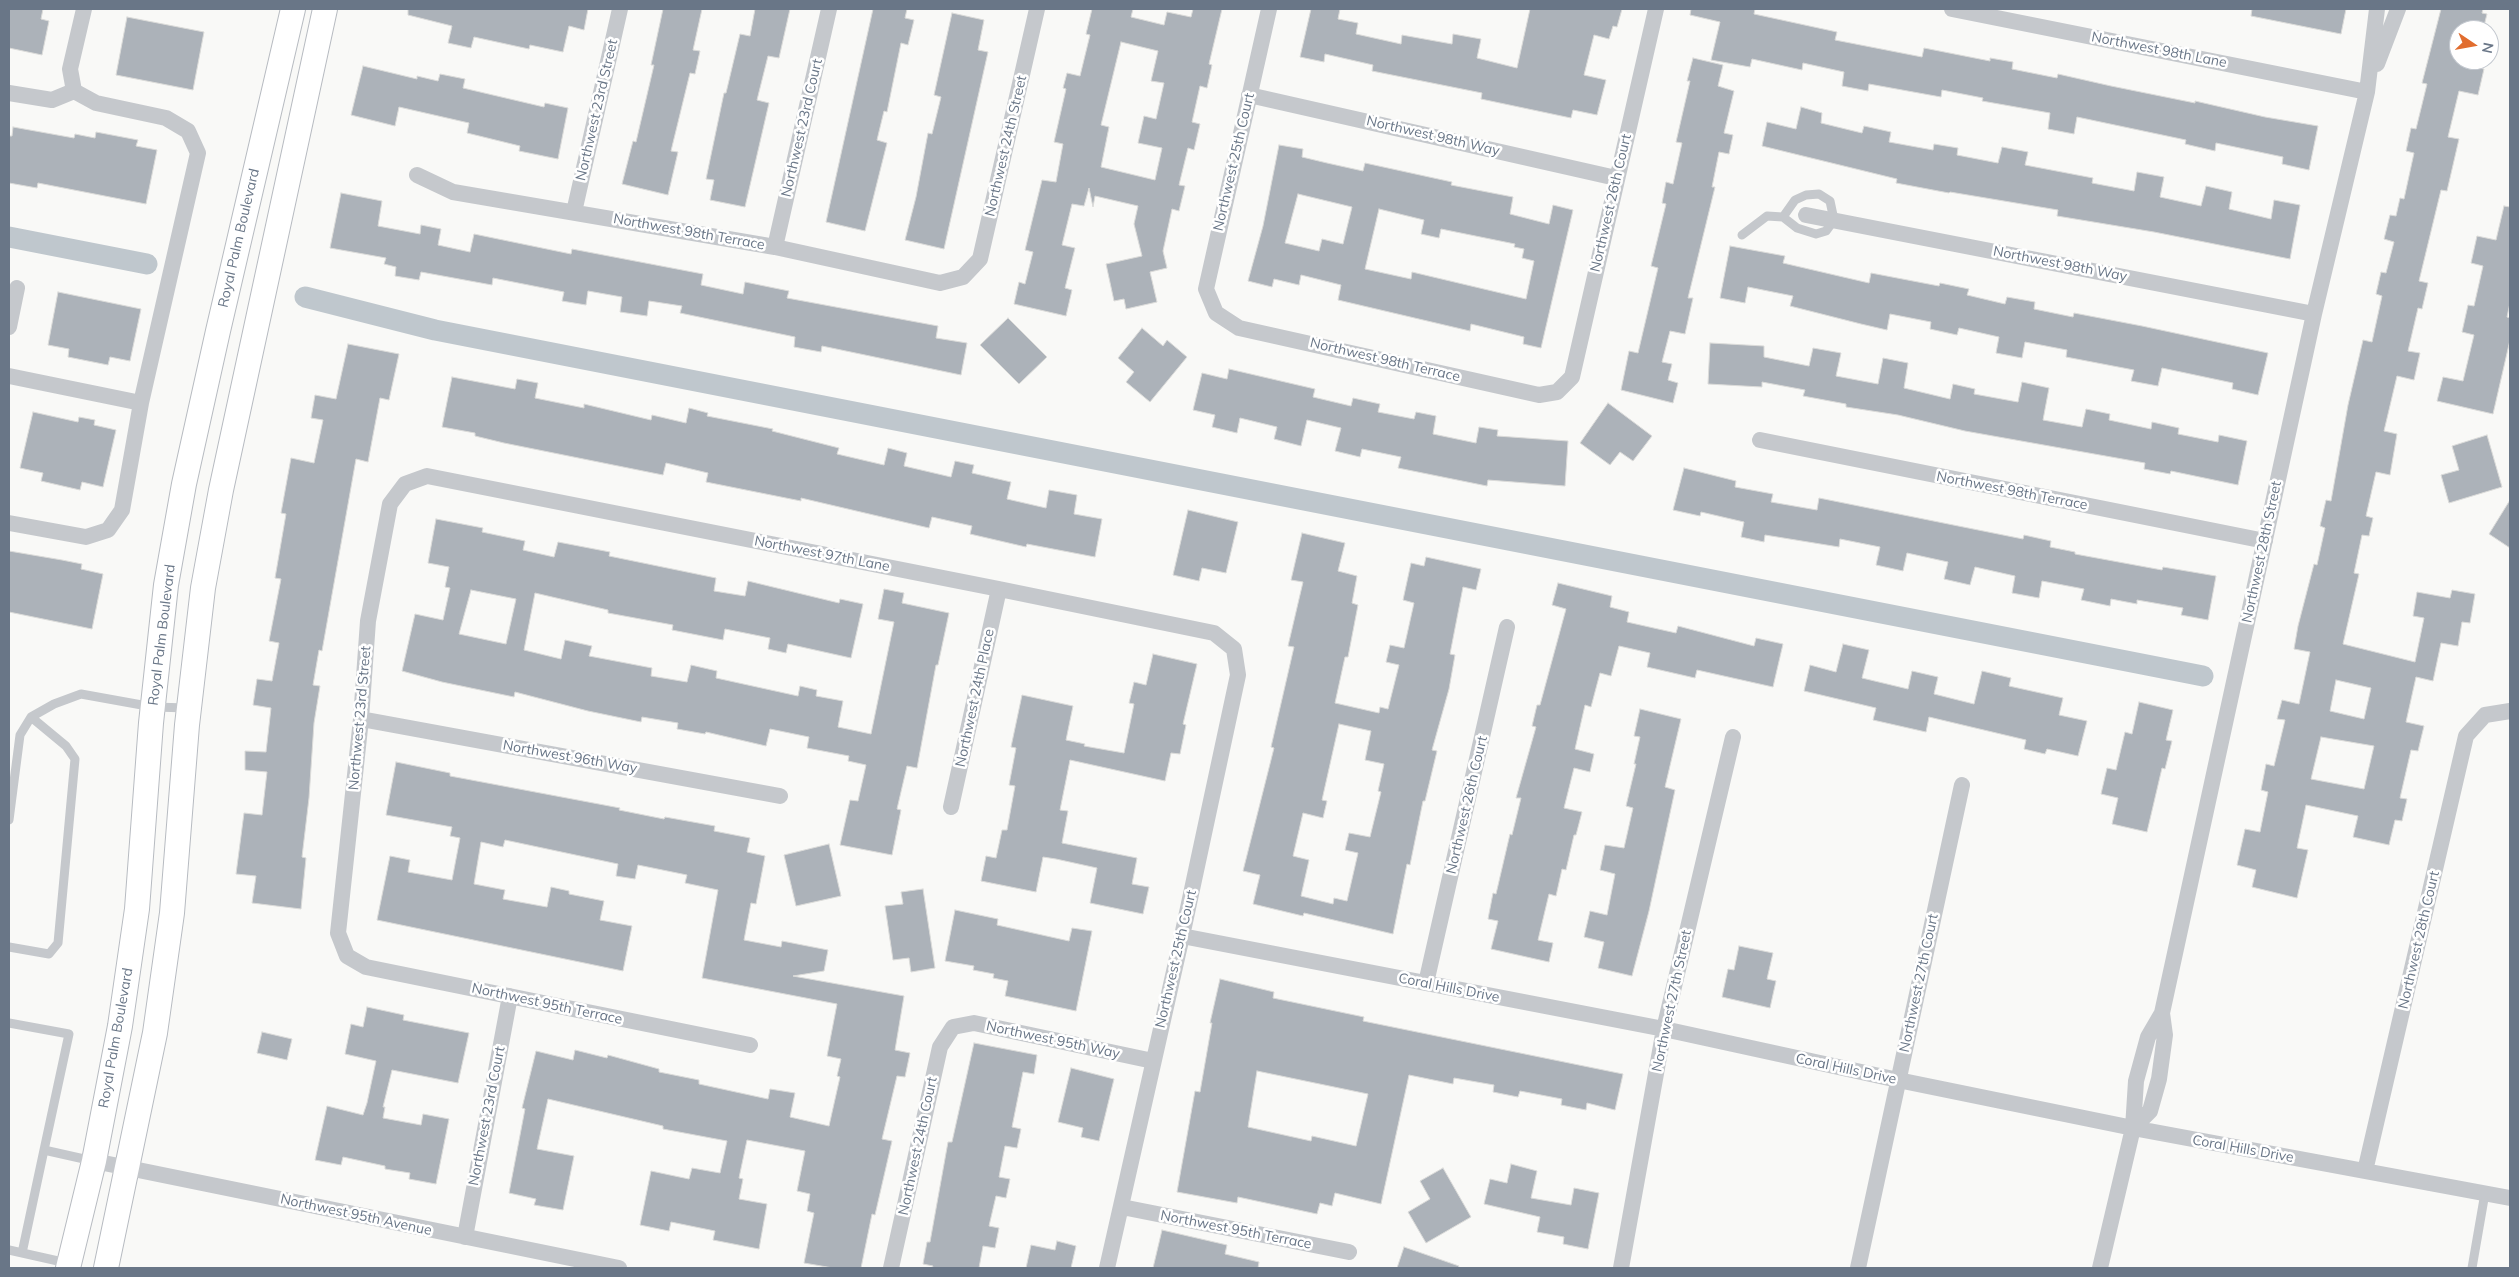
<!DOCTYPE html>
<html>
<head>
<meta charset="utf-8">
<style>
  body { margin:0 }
  #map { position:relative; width:2519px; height:1277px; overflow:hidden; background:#f9f9f7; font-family:Mulish,sans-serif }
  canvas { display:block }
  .frame { position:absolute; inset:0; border:10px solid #697687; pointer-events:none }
  .north { position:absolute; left:2449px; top:20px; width:50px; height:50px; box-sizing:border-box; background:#fff; border:1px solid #c3c8cf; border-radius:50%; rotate:102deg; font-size:14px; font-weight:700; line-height:20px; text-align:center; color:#697687 }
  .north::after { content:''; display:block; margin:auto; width:18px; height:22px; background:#e16d2f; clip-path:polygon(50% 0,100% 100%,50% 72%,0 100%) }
</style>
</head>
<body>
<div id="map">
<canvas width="2519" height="1277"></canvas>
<div class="frame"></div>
<div class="north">N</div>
</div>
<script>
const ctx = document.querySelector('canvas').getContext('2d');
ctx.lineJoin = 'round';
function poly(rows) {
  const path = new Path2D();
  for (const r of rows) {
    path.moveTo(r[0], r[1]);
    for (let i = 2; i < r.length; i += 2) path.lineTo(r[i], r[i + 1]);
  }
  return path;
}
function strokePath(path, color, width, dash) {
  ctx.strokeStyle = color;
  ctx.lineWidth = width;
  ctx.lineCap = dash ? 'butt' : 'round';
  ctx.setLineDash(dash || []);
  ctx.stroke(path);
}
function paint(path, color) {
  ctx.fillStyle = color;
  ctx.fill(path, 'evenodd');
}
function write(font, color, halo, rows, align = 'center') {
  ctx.font = font + ' Mulish,sans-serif';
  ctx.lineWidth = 5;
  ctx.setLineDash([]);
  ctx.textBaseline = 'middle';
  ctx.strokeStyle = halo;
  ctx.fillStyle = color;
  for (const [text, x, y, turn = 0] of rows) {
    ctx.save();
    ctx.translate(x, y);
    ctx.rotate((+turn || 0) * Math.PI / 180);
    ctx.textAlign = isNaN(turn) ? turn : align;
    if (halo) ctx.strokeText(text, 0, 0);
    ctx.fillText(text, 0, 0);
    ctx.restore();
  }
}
strokePath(poly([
  [9,237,147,264],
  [305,297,435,330,2203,676]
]), '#bfc7cd', 21);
const building = poly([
  [9,9,43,9,41,19,49,21,42,55,9,48,9,9],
  [408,9,588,9,584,30,569,26,563,52,530,45,529,49,474,37,471,48,448,43,452,26,408,15,408,9],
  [663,9,702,9,693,50,700,51,695,74,690,73,671,151,678,152,668,195,622,184,633,141,636,142,654,65,651,65,663,9],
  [755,9,790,9,779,58,768,56,757,100,769,103,745,207,710,200,714,180,706,179,724,93,726,93,740,34,750,36,755,9],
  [873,9,907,9,905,18,914,20,908,45,901,43,887,112,884,111,877,140,887,143,865,231,826,222,873,9],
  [1092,9,1133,9,1131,17,1164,25,1167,12,1191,17,1193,9,1222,9,1209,64,1212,65,1207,88,1200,86,1192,122,1200,124,1194,150,1188,148,1179,185,1185,186,1179,211,1172,209,1163,251,1167,268,1150,272,1157,302,1126,309,1124,299,1114,301,1106,264,1142,256,1134,224,1138,206,1095,196,1093,207,1089,188,1084,206,1072,204,1062,245,1075,248,1065,288,1072,290,1066,316,1014,304,1019,282,1025,284,1033,252,1025,250,1042,180,1056,182,1063,144,1054,142,1066,89,1063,88,1067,73,1080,76,1090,35,1086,34,1092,9],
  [1121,42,1158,51,1151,81,1164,83,1156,119,1144,116,1138,143,1162,148,1155,180,1101,167,1109,127,1101,125,1121,42],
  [1311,9,1340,9,1338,19,1358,23,1356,34,1401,44,1402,35,1452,44,1453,34,1481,39,1477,58,1517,68,1530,9,1622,9,1617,27,1613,26,1609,39,1594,35,1584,75,1606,80,1597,115,1573,110,1571,118,1481,99,1482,93,1372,71,1373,65,1325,54,1324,62,1300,57,1311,9],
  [1691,9,1755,9,1754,14,1837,32,1835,40,1922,57,1924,48,1990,61,1990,58,2013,62,2012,69,2057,78,2058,74,2111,86,2195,103,2195,101,2265,117,2318,126,2309,170,2282,164,2283,157,2216,143,2215,151,2185,144,2186,140,2077,117,2074,134,2048,129,2050,113,1982,101,1983,98,1942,90,1941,97,1869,84,1868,91,1842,86,1844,72,1803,63,1802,70,1752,59,1750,67,1711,60,1720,22,1690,15,1691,9],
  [2252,9,2346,9,2341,34,2251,16,2252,9],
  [2441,9,2483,9,2482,13,2487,14,2483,30,2459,30,2459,63,2484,69,2478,95,2459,91,2448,137,2459,139,2447,191,2441,190,2419,281,2428,283,2422,309,2418,308,2408,351,2420,353,2414,380,2397,376,2384,431,2397,434,2390,475,2376,472,2366,516,2373,518,2369,536,2362,535,2354,573,2359,574,2343,644,2415,662,2424,618,2413,616,2417,592,2450,598,2452,590,2475,594,2470,623,2462,622,2458,646,2441,643,2433,681,2416,677,2406,722,2424,726,2418,751,2411,750,2400,798,2407,799,2402,821,2395,820,2389,845,2353,837,2358,816,2306,805,2297,848,2308,850,2297,898,2252,887,2256,870,2237,865,2245,829,2260,832,2268,792,2261,790,2266,764,2274,766,2285,720,2277,719,2282,700,2299,704,2310,652,2294,649,2298,626,2314,564,2317,565,2325,528,2320,526,2326,500,2331,501,2348,405,2363,340,2372,342,2382,296,2376,294,2381,272,2386,273,2394,242,2384,239,2390,215,2396,216,2400,198,2404,199,2414,153,2406,151,2411,128,2416,129,2427,84,2422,83,2441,9],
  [2336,680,2371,688,2364,719,2330,711,2336,680],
  [2321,737,2374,746,2364,789,2311,779,2321,737],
  [952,13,984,20,978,50,988,52,944,249,905,240,916,197,928,133,932,134,941,97,934,95,952,13],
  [127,17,204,32,193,90,116,75,127,17],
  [1693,58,1723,65,1718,86,1734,91,1724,133,1733,135,1729,154,1719,152,1712,187,1715,187,1688,298,1693,298,1685,334,1670,331,1662,362,1672,364,1668,380,1678,383,1673,403,1621,390,1629,351,1638,353,1658,268,1651,266,1666,204,1662,203,1666,182,1673,184,1682,143,1676,142,1690,81,1687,81,1693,58],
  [363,66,417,79,417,76,438,81,440,74,465,79,463,88,544,107,545,103,568,108,558,159,519,151,520,146,467,133,469,123,399,107,395,126,351,115,363,66],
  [1801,107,1822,113,1821,123,1862,133,1864,126,1891,132,1889,142,1933,150,1934,144,1958,148,1957,155,1998,163,2002,147,2028,152,2025,165,2093,178,2092,183,2134,191,2137,172,2164,177,2160,197,2201,206,2206,186,2232,192,2229,209,2271,219,2274,200,2300,205,2290,259,2154,232,2057,216,2058,210,1950,192,1949,193,1896,183,1897,179,1762,146,1767,122,1796,129,1801,107],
  [13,127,74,138,75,134,95,138,96,132,138,140,136,146,157,150,146,204,38,183,37,188,9,183,9,136,12,136,13,127],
  [1279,145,1303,149,1302,157,1327,163,1363,171,1365,163,1452,182,1451,185,1513,197,1510,214,1549,224,1553,205,1573,210,1541,348,1523,344,1524,337,1471,324,1470,331,1338,300,1341,285,1301,275,1299,285,1274,279,1272,287,1248,281,1263,226,1279,145],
  [1298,194,1352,207,1343,244,1322,239,1319,251,1285,243,1298,194],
  [1379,209,1424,220,1421,234,1439,238,1441,229,1515,244,1514,247,1524,249,1522,258,1534,261,1526,299,1412,272,1411,279,1365,269,1379,209],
  [341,193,382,201,378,226,420,234,421,225,441,229,438,245,470,252,474,234,571,254,572,249,703,274,701,285,743,294,745,282,789,291,787,298,938,326,936,338,967,343,961,375,822,346,821,352,794,347,795,337,680,313,682,306,649,301,647,316,620,312,622,297,588,291,586,305,562,301,564,292,493,278,492,285,421,272,419,280,395,276,396,267,384,264,386,258,330,248,341,193],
  [2504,206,2510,207,2510,303,2507,317,2510,318,2510,340,2493,414,2437,401,2443,377,2463,381,2474,335,2462,332,2468,305,2474,306,2483,266,2471,263,2477,236,2496,240,2504,206],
  [1730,246,1785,256,1783,263,1869,283,1871,273,1939,286,1940,283,1969,289,1967,295,2005,304,2007,297,2035,302,2034,309,2073,317,2074,313,2142,326,2268,353,2258,395,2232,389,2233,383,2162,368,2158,386,2131,381,2134,370,2066,357,2067,350,2025,342,2022,358,1996,353,1999,337,1959,328,1957,335,1930,329,1931,322,1890,314,1887,330,1861,324,1790,306,1793,296,1748,287,1745,303,1720,298,1730,246],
  [58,292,141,309,130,361,110,357,108,365,68,357,69,349,48,345,58,292],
  [1008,318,1047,357,1019,384,980,345,1008,318],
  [1142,328,1163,346,1167,340,1187,357,1150,402,1126,382,1134,372,1118,358,1142,328],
  [1710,343,1764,346,1764,357,1809,366,1813,348,1841,353,1836,376,1878,384,1883,358,1908,363,1904,388,1950,399,1953,384,1975,389,1974,394,2018,402,2022,382,2049,388,2043,420,2082,427,2086,409,2110,414,2109,420,2151,429,2152,422,2179,428,2178,434,2218,442,2219,435,2247,441,2238,485,2171,471,2170,474,2144,469,2145,463,1965,431,1898,415,1846,407,1846,404,1803,396,1805,390,1762,382,1762,387,1708,384,1710,343],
  [348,344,399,354,389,400,380,398,368,462,356,459,322,651,319,650,313,685,320,686,314,723,309,798,302,857,306,858,301,909,252,903,256,876,236,874,244,813,262,815,267,772,245,770,245,751,266,752,271,708,253,705,257,679,272,681,279,643,269,641,281,579,275,578,286,514,281,513,291,458,314,463,323,420,311,418,315,395,336,399,348,344],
  [1229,369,1315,389,1313,397,1351,406,1353,398,1380,404,1378,412,1414,419,1416,412,1436,416,1433,434,1476,443,1479,427,1498,430,1497,436,1568,441,1565,486,1488,480,1487,486,1398,468,1401,457,1362,449,1360,457,1335,451,1341,428,1307,420,1301,446,1274,439,1277,427,1240,418,1237,433,1212,427,1215,415,1193,410,1202,373,1227,379,1229,369],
  [452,377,515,389,517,379,538,383,535,398,584,408,584,404,651,420,652,415,686,423,689,408,708,413,707,416,773,429,772,431,839,448,837,454,884,465,888,448,907,453,904,466,951,477,955,461,974,465,972,473,1011,482,1007,499,1046,508,1049,490,1077,495,1074,514,1102,519,1095,557,1027,544,1026,547,970,534,972,526,932,517,929,528,801,498,801,501,706,482,708,473,666,463,663,475,504,443,475,436,475,433,442,427,452,377],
  [1608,403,1652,436,1633,461,1620,452,1610,465,1580,443,1608,403],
  [33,412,78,422,79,417,95,420,94,425,116,430,103,487,82,482,80,490,41,481,43,473,20,468,33,412],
  [2487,435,2502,487,2449,503,2441,475,2459,470,2452,446,2487,435],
  [1684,468,1736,481,1735,487,1773,494,1771,502,1817,510,1819,498,2023,539,2024,535,2051,541,2050,547,2075,552,2075,554,2162,570,2163,567,2216,576,2208,620,2181,615,2183,608,2137,600,2137,604,2111,599,2110,606,2081,600,2084,589,2042,581,2039,598,2012,593,2015,576,1975,567,1970,585,1944,579,1948,562,1907,553,1903,571,1876,565,1880,547,1840,539,1839,547,1765,535,1764,542,1741,537,1744,522,1701,512,1700,516,1673,510,1684,468],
  [2510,500,2510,548,2489,534,2510,500],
  [1188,510,1238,522,1226,573,1202,568,1199,581,1173,575,1188,510],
  [436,519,483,528,482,532,525,541,523,550,554,557,558,542,610,552,609,556,716,578,714,591,745,596,748,581,839,603,840,599,863,604,851,658,788,644,786,653,768,649,770,638,725,629,723,640,672,630,673,625,608,613,608,610,535,593,524,650,561,659,565,640,592,646,589,656,652,668,651,676,687,682,691,665,717,671,716,678,798,696,800,686,817,690,816,696,843,701,838,727,871,734,894,622,878,619,884,589,904,593,902,603,949,613,938,665,936,665,917,768,907,766,897,809,901,810,892,855,840,845,850,800,858,801,866,765,848,761,849,756,807,748,809,737,770,729,766,746,706,732,705,734,677,729,678,723,642,717,641,722,588,711,515,692,514,697,442,682,402,671,415,614,443,620,450,588,445,587,449,567,428,563,436,519],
  [471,590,516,599,506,644,459,634,471,590],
  [1302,533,1345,543,1338,571,1357,576,1352,603,1358,605,1348,657,1345,657,1335,703,1379,713,1380,707,1388,709,1399,665,1386,662,1390,645,1404,648,1414,603,1403,600,1411,563,1424,566,1426,557,1481,569,1476,590,1463,587,1450,654,1455,655,1449,689,1432,750,1437,751,1425,801,1423,801,1410,865,1407,864,1393,934,1304,913,1303,916,1253,904,1260,875,1243,871,1274,748,1271,747,1294,647,1288,646,1303,582,1291,580,1302,533],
  [1339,724,1371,731,1365,760,1384,764,1378,791,1381,792,1370,837,1349,833,1345,850,1358,853,1347,901,1334,898,1333,904,1301,896,1309,860,1293,856,1303,813,1323,818,1327,801,1322,800,1339,724],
  [9,551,62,560,82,564,81,569,103,574,92,629,9,612,9,551],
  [1558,583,1612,596,1610,607,1629,612,1627,622,1676,633,1678,626,1754,646,1756,638,1783,644,1773,687,1697,670,1695,678,1647,667,1650,653,1619,646,1611,676,1600,673,1591,707,1585,705,1575,749,1594,754,1590,772,1574,768,1564,808,1582,812,1576,835,1574,835,1566,870,1562,869,1556,896,1549,894,1538,940,1553,943,1549,962,1491,949,1498,921,1488,919,1493,893,1496,894,1510,834,1512,835,1521,798,1516,798,1536,727,1532,726,1537,705,1540,705,1566,609,1552,605,1558,583],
  [1843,644,1869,650,1862,678,1908,689,1912,671,1938,677,1934,694,1974,704,1982,671,2011,678,2009,686,2063,698,2059,715,2087,721,2078,756,2047,749,2045,754,2024,749,2026,740,1929,717,1926,732,1873,720,1876,708,1804,691,1810,665,1836,672,1843,644],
  [1153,654,1197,664,1183,724,1186,725,1180,754,1171,753,1165,781,1070,760,1060,810,1068,811,1062,843,1137,858,1132,884,1149,887,1143,914,1090,903,1097,868,1056,859,1043,857,1036,892,981,881,986,856,996,858,1002,830,1007,830,1015,786,1009,785,1016,748,1011,747,1022,695,1073,706,1066,740,1085,744,1084,746,1124,753,1134,704,1129,703,1134,682,1146,685,1153,654],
  [2139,702,2173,710,2166,740,2172,741,2165,769,2162,768,2147,832,2112,824,2118,798,2101,794,2107,768,2116,770,2125,732,2132,734,2139,702],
  [1640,709,1681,719,1665,787,1675,790,1649,911,1632,976,1598,968,1604,942,1584,937,1590,911,1607,915,1615,874,1600,870,1605,845,1624,848,1633,808,1626,806,1636,764,1634,764,1640,737,1634,736,1640,709],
  [396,762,450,773,450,776,620,808,619,810,664,819,665,817,715,826,714,831,750,838,747,852,765,856,756,904,751,903,744,940,781,947,782,941,828,950,824,971,793,976,904,996,895,1050,910,1053,905,1077,897,1076,882,1139,892,1141,875,1215,872,1214,861,1268,833,1268,804,1263,814,1213,807,1211,810,1194,797,1191,805,1151,747,1140,739,1178,743,1179,739,1199,767,1204,759,1249,713,1240,715,1231,671,1222,669,1231,640,1225,651,1171,689,1179,692,1168,720,1173,727,1141,663,1129,663,1126,548,1099,537,1149,574,1156,563,1210,534,1205,536,1199,509,1193,525,1109,522,1108,536,1051,573,1060,575,1050,607,1058,608,1055,659,1069,659,1072,699,1080,699,1084,768,1099,770,1089,795,1093,790,1117,829,1126,840,1077,837,1076,841,1059,827,1056,837,1004,702,978,718,890,685,883,687,875,638,865,635,879,616,876,618,864,505,840,503,847,481,842,474,884,505,890,503,899,547,907,551,887,569,891,569,894,604,901,600,920,632,926,623,971,377,920,390,856,410,860,408,872,452,880,460,838,450,836,452,827,386,815,396,762],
  [829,844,841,896,796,906,784,855,829,844],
  [923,889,935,968,911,972,909,958,893,960,885,906,903,904,901,892,923,889],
  [955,910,998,919,997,925,1069,941,1072,928,1092,931,1076,1011,1005,996,1008,981,993,978,994,974,973,970,974,966,945,961,955,910],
  [1739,946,1773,953,1767,979,1776,981,1770,1008,1722,997,1728,969,1734,970,1739,946],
  [1220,979,1274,992,1273,998,1364,1017,1363,1021,1623,1074,1615,1110,1587,1103,1586,1110,1561,1105,1562,1099,1520,1091,1518,1097,1493,1092,1494,1085,1454,1078,1453,1084,1409,1075,1381,1204,1335,1193,1332,1206,1320,1203,1317,1214,1238,1197,1237,1203,1177,1192,1195,1091,1200,1092,1212,1023,1210,1023,1220,979],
  [1257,1071,1368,1094,1356,1146,1312,1136,1311,1141,1248,1127,1257,1071],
  [367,1007,404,1015,403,1020,469,1033,458,1083,392,1070,383,1107,385,1107,383,1118,421,1125,423,1114,449,1119,436,1184,409,1179,410,1173,385,1169,385,1166,343,1157,341,1165,315,1160,327,1106,363,1115,367,1103,376,1061,345,1054,351,1024,363,1027,367,1007],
  [262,1032,292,1039,287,1060,257,1053,262,1032],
  [974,1043,1037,1055,1034,1074,1023,1072,1012,1127,1021,1129,1017,1148,1005,1146,999,1177,1010,1179,1006,1198,996,1196,989,1226,999,1228,995,1248,983,1246,979,1268,932,1268,933,1266,923,1264,927,1242,930,1242,948,1142,952,1142,974,1043],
  [1071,1068,1114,1079,1099,1141,1081,1137,1083,1128,1058,1122,1071,1068],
  [1511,1164,1537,1171,1531,1198,1571,1205,1574,1188,1599,1193,1588,1249,1563,1244,1564,1237,1537,1232,1540,1217,1484,1204,1490,1179,1507,1183,1511,1164],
  [1443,1168,1471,1217,1426,1243,1408,1212,1430,1199,1420,1181,1443,1168],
  [1162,1230,1227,1245,1225,1254,1259,1262,1258,1268,1153,1268,1162,1230],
  [1057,1241,1076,1246,1071,1268,1026,1268,1031,1245,1055,1250,1057,1241],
  [1404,1247,1459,1266,1458,1268,1397,1268,1404,1247]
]);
paint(building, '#acb2b9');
strokePath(building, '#dbdbd9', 1);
const secondary = poly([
  [68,1268,94,1161,120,1026,137,909,151,723,166,585,184,484,218,331,293,9],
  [106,1268,155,1033,172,913,187,725,203,588,221,490,325,9]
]);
strokePath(secondary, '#b7bbc1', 26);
strokePath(poly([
  [1742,235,1767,216,1783,217,1797,228,1816,234,1826,231,1834,220,1830,201,1819,194,1806,195,1795,200,1783,217],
  [9,820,20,735,31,717,54,704,81,694,153,707,189,708],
  [9,947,49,954,58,943,75,759,66,746,31,717],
  [9,1023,69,1034,44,1150,93,1161],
  [9,1250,67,1263],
  [22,1253,44,1150],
  [2472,1268,2485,1193]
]), '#c5c8cc', 9);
strokePath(poly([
  [1269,9,1206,289,1216,313,1239,328,1539,395,1557,392,1572,377,1656,9],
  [1952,9,2367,92],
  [2377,64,2398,9],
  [74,91,70,69,84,9],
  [9,93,52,100,74,91,96,103,166,118,188,131,198,153,141,403,122,510,108,530,86,537,9,523],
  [1249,95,1616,178],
  [417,175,453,192,775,247,940,283,963,277,980,259,1037,9],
  [574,212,620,9],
  [1806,215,2314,314],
  [775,247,829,9],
  [9,327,17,288],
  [9,376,141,403],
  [1760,440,2265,541],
  [361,719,780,796],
  [951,807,999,589],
  [1182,936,1664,1029,1898,1080,2133,1128,2510,1198],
  [1426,983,1507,627],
  [750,1045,366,967,347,956,338,933,361,719,368,621,390,504,405,484,427,476,999,589,1214,633,1234,649,1238,675,1182,936,1107,1268],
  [2133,1128,2150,1111,2159,1079,2165,1035,2162,1013],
  [94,1161,619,1268],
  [2365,1171,2466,736,2485,715,2510,711],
  [1122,1207,1349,1252],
  [465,1237,510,996],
  [891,1268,940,1047,953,1027,974,1023,1153,1061],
  [1621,1268,1664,1029,1733,737],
  [1858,1268,1962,785],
  [2100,1268,2133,1128,2136,1081,2148,1037,2162,1013,2314,314,2367,92,2377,9]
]), '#c5c8cc', 16);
strokePath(secondary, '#fff', 24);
write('14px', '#697687', '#fff', [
  ["Northwest 98th Lane",2159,50,11],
  ["Northwest 23rd Street",597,110,-77],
  ["Northwest 23rd Court",802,128,-77],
  ["Northwest 98th Way",1433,136,13],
  ["Northwest 24th Street",1006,146,-77],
  ["Northwest 25th Court",1234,162,-77],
  ["Northwest 26th Court",1611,203,-77],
  ["Northwest 98th Terrace",689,232,10],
  ["Royal Palm Boulevard",239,238,-77],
  ["Northwest 98th Way",2060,264,11],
  ["Northwest 98th Terrace",1385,360,13],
  ["Northwest 98th Terrace",2012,491,11],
  ["Northwest 28th Street",2262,552,-78],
  ["Northwest 97th Lane",822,554,11],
  ["Royal Palm Boulevard",162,635,-83],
  ["Northwest 24th Place",975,698,-78],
  ["Northwest 23rd Street",360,718,-85],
  ["Northwest 96th Way",570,757,10],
  ["Northwest 26th Court",1467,805,-77],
  ["Northwest 28th Court",2419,940,-77],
  ["Northwest 25th Court",1176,959,-77],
  ["Northwest 27th Court",1919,983,-78],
  ["Coral Hills Drive",1449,988,11],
  ["Northwest 27th Street",1672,1001,-78],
  ["Northwest 95th Terrace",547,1004,12],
  ["Royal Palm Boulevard",116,1038,-80],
  ["Northwest 95th Way",1053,1040,12],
  ["Coral Hills Drive",1846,1069,12],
  ["Northwest 23rd Court",487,1116,-79],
  ["Northwest 24th Court",918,1146,-78],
  ["Coral Hills Drive",2243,1149,10],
  ["Northwest 95th Avenue",356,1215,12],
  ["Northwest 95th Terrace",1236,1230,11]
]);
</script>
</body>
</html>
